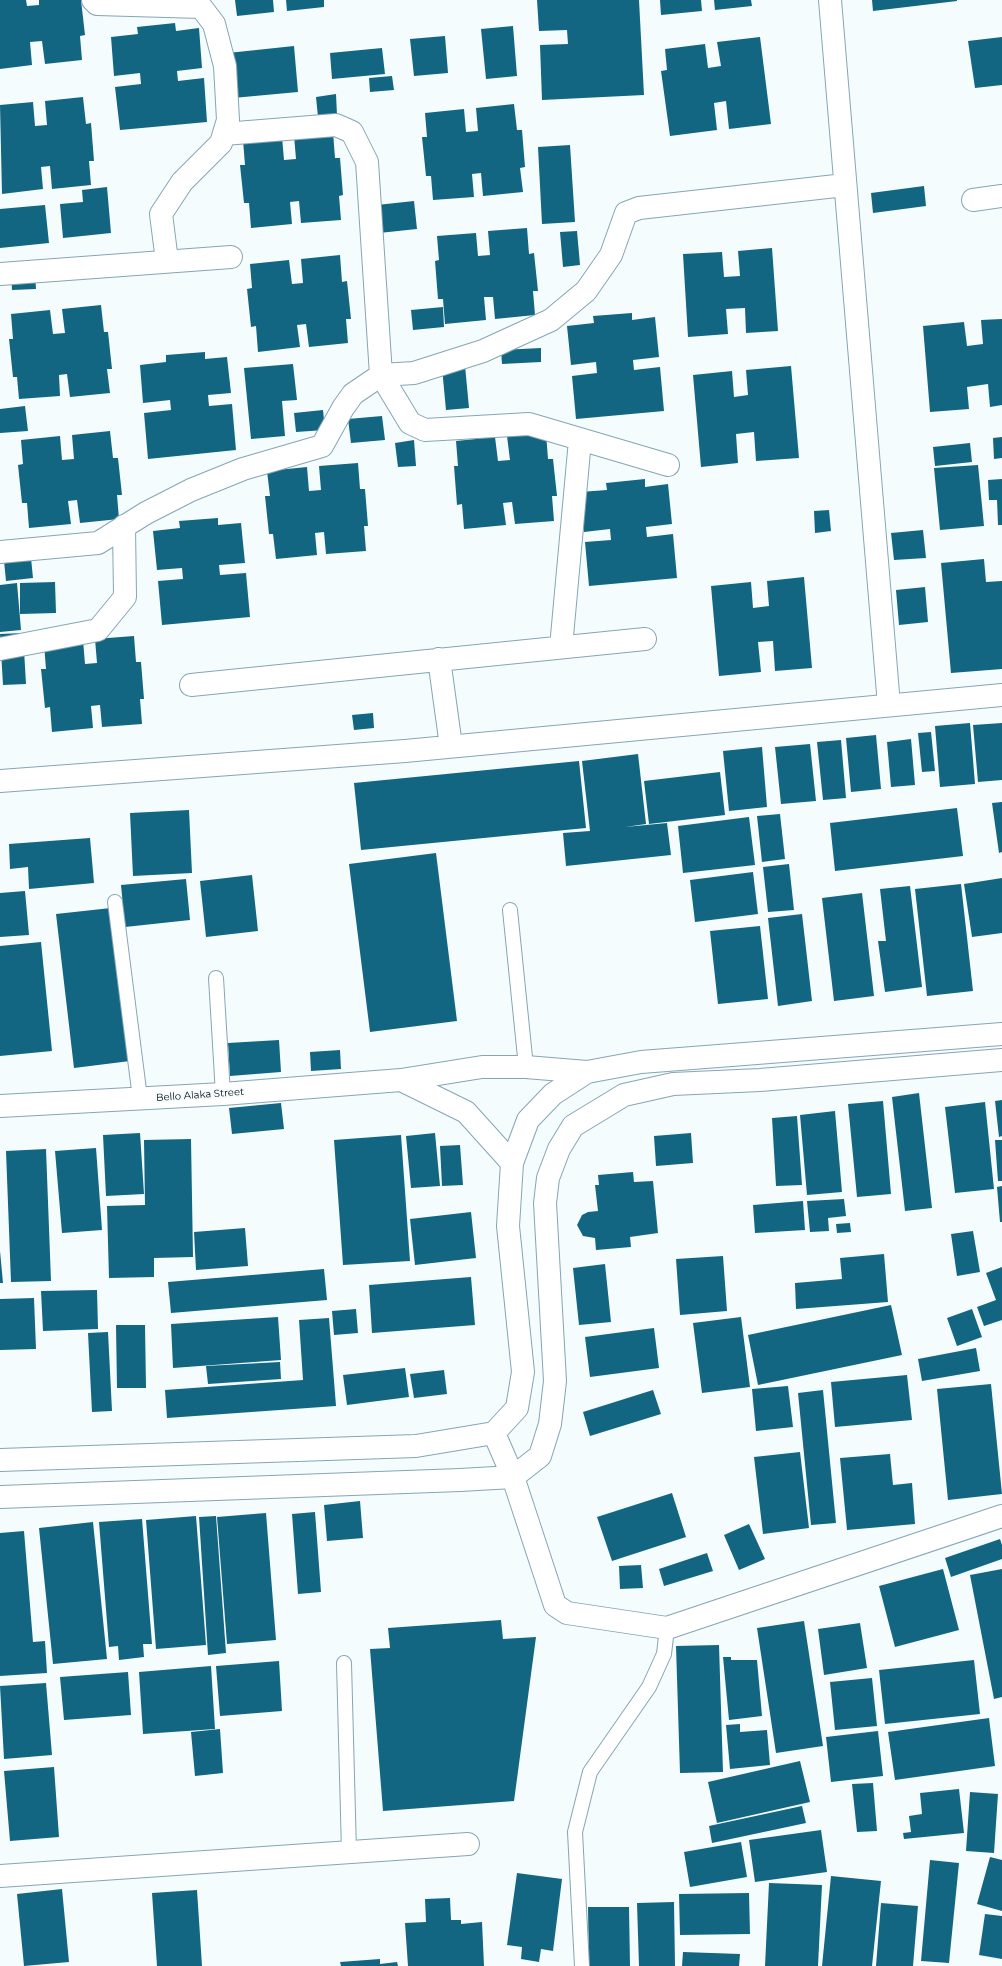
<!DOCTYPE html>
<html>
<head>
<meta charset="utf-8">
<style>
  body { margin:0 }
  canvas { display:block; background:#f5fcfe }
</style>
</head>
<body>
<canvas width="1002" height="1966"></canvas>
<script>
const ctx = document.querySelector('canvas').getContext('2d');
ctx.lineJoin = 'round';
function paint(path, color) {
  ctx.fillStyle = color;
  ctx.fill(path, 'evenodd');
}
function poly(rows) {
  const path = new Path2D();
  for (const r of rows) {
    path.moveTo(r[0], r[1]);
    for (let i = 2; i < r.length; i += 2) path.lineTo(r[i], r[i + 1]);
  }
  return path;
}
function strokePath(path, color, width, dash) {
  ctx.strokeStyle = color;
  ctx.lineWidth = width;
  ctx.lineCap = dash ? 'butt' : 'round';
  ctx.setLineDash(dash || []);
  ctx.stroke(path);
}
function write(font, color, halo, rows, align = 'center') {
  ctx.font = font + ' Montserrat,sans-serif';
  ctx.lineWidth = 4;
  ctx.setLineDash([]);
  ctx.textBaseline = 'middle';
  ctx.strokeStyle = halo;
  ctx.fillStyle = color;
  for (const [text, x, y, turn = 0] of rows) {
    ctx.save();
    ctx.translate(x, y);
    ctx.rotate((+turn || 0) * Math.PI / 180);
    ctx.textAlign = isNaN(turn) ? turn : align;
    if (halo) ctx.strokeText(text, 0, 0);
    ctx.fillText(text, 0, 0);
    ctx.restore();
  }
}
paint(poly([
  [0,0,26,0,27,6,39,5,39,0,81,0,85,35,80,36,82,60,45,64,42,41,30,42,32,65,0,69],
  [235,0,273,0,274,12,237,16],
  [286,0,324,0,324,7,287,11],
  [537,0,639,0,644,95,542,100,540,45,568,44,567,30,539,31],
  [660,0,701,0,702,11,661,15],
  [714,0,751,0,752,6,715,10],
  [872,0,957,0,957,1,873,11],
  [175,23,176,31,199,28,202,68,177,71,178,81,204,78,207,122,120,130,115,87,141,84,140,73,114,76,111,37,138,34,137,27],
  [513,26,517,76,486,79,481,29],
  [445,36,448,73,414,76,410,39],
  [760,37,771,124,729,129,726,101,714,103,717,130,670,136,661,71,667,70,665,49,705,44,708,68,721,66,717,42],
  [1002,37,1002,85,975,88,968,41],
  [294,46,298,92,233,98,228,53],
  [382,48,385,74,332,79,330,53],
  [392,76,394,90,370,92,369,78],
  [336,94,337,115,318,117,316,97],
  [83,97,86,124,91,123,94,161,89,161,91,185,52,189,50,166,41,167,43,189,2,194,0,105,33,102,35,126,47,125,45,101],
  [514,104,517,130,522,130,525,167,520,168,523,192,483,196,481,173,472,174,474,197,433,200,431,176,426,176,422,137,427,137,425,113,464,109,466,132,478,131,476,108],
  [333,132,335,158,340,158,343,195,339,196,341,220,301,223,299,201,290,202,292,224,251,228,249,203,244,203,240,165,245,165,243,140,282,137,284,160,296,159,294,135],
  [570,145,575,222,542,224,538,147],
  [924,186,926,206,873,213,871,193],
  [107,187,111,233,63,238,60,204,83,202,82,190],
  [414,201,417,229,379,233,377,205],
  [45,205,49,243,0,248,0,209],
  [527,228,529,254,534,253,538,291,533,291,535,315,495,319,493,297,484,297,486,320,445,324,443,299,438,299,435,261,439,260,437,236,476,233,478,256,490,255,488,231],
  [577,231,580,265,563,267,560,232],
  [772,248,778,331,746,333,745,308,726,309,728,334,688,337,683,254,722,252,724,277,740,276,738,251],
  [340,255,342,282,347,281,351,319,346,319,348,343,309,347,306,324,297,325,300,347,258,352,256,326,251,327,247,289,252,288,250,264,289,260,292,284,303,283,301,259],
  [35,273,36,289,12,290,11,274],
  [101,305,104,332,108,332,112,369,107,369,110,393,70,397,67,374,59,375,60,396,19,399,17,377,13,377,9,339,13,339,11,314,50,310,53,334,65,333,62,309],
  [443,307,444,327,413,330,411,310],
  [632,313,632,320,655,317,659,357,633,360,634,370,660,367,664,411,576,419,572,376,597,373,596,362,571,365,567,326,594,323,593,316],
  [1002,319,1002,405,990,407,988,384,967,387,969,409,930,412,923,326,964,322,967,346,983,344,981,320],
  [541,348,541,362,502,364,501,350],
  [205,352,205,359,227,357,231,393,208,395,209,406,232,404,236,450,148,459,144,413,171,410,170,400,143,403,140,365,166,362,166,355],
  [464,355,469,408,446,410,441,357],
  [293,364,297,400,282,401,285,436,251,439,244,368],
  [791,366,799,458,756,461,754,432,736,434,738,463,701,467,693,375,732,371,734,397,748,395,746,370],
  [25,406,28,431,0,433,0,409],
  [323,410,325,430,296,432,294,413],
  [382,416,385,440,351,443,348,419],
  [110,431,113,458,118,458,122,495,117,495,119,519,80,523,77,500,68,501,71,524,29,528,27,503,22,503,18,465,23,464,21,440,60,436,62,460,74,459,72,435],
  [546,433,548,459,553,459,557,496,552,496,554,521,515,524,512,502,503,503,506,525,464,529,462,504,457,505,454,466,458,466,456,441,495,437,498,461,510,460,507,436],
  [1002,437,1002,458,994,459,993,438],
  [414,440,416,466,398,467,395,443],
  [970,443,972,462,935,466,933,447],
  [358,463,360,489,365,489,368,526,364,526,366,551,326,554,324,532,315,533,317,555,276,559,273,534,269,534,265,496,270,496,267,471,307,467,309,491,321,490,319,466],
  [978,465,984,526,940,530,934,468],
  [645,479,645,487,668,484,672,524,646,527,647,537,673,534,677,578,589,586,585,542,611,540,610,529,584,532,580,492,607,490,606,483],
  [1002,479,1002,525,998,525,997,500,989,500,988,480],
  [829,510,831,531,815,533,814,511],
  [218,518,218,525,241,523,245,563,219,565,220,575,246,573,250,617,162,625,158,581,183,579,182,568,157,570,153,531,180,528,179,521],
  [923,530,926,558,894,560,891,533],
  [30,548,33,578,6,581,3,550],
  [984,559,986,582,1002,581,1002,669,951,673,941,563],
  [804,577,812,668,775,671,773,641,758,642,761,672,719,676,711,586,751,582,753,608,769,606,767,581],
  [55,582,56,613,20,614,20,583],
  [17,583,21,630,0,632,0,585],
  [925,587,928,622,899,625,896,590],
  [23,633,26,684,3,685,0,634],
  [134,636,136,662,141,662,144,699,140,699,142,724,102,727,100,705,91,706,93,728,52,732,50,707,45,708,41,669,46,669,44,644,83,640,85,664,97,663,95,639],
  [373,713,374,728,354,730,352,715],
  [970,723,975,784,940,787,935,726],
  [1002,723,1002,780,978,782,973,725],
  [931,732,935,771,922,772,918,733],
  [876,735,881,789,851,792,846,738],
  [911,739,915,785,891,787,887,742],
  [841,740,846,798,823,800,817,742],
  [810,744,816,801,781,804,775,747],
  [762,747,767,807,729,811,723,751],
  [638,754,646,824,625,827,667,823,671,855,566,866,563,833,590,831,582,761],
  [579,761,586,828,361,850,354,783],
  [720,772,725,815,649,824,644,781],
  [1002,802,1002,852,999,853,992,803],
  [957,808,963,856,835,871,830,823],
  [189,810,192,873,133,876,130,813],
  [780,814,785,859,762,862,757,816],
  [749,817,755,865,683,873,678,826],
  [90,838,94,883,29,889,28,867,10,869,9,844],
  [436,853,457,1021,370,1032,349,864],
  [789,864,794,910,768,912,763,867],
  [753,872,758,914,695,922,690,880],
  [252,875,258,931,206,937,200,881],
  [1002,878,1002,933,972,937,964,884],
  [186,879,190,920,125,927,121,885],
  [961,884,973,991,927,996,915,889],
  [910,886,922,987,885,992,878,941,886,941,880,889],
  [25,891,29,935,0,937,0,893],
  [862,893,874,996,834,1001,822,898],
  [111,908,130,1061,74,1068,56,914],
  [802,914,812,1001,778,1006,768,918],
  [760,926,768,999,718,1004,710,931],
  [41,942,52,1051,0,1056,0,946],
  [279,1040,281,1072,230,1076,228,1043],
  [340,1050,341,1069,311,1071,310,1052],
  [919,1093,932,1208,905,1211,892,1097],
  [1002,1100,1002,1136,999,1137,995,1101],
  [883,1101,891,1194,857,1197,848,1104],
  [985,1102,994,1189,955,1193,945,1107],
  [281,1103,284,1129,232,1134,229,1108],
  [835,1111,842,1192,807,1195,800,1115],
  [797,1116,802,1185,776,1186,772,1118],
  [140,1133,144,1194,106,1196,103,1135],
  [435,1133,440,1186,411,1188,406,1136],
  [691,1133,693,1163,656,1166,654,1136],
  [401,1135,410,1261,343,1265,334,1140],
  [191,1139,193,1257,154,1258,154,1277,109,1278,107,1206,145,1205,144,1140],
  [995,1140,1002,1140,1002,1181,998,1181],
  [460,1145,463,1185,442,1186,440,1146],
  [96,1148,102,1230,62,1233,55,1151],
  [46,1149,51,1281,11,1282,6,1151],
  [633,1172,634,1182,653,1181,658,1233,630,1237,631,1247,596,1250,595,1238,583,1236,577,1225,582,1215,588,1212,598,1211,595,1185,599,1185,598,1175],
  [1002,1186,1002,1222,1000,1222,997,1187],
  [844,1199,846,1216,828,1218,829,1231,810,1232,807,1201],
  [803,1201,805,1230,755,1233,753,1205],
  [471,1212,476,1258,415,1265,410,1219],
  [850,1223,851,1232,837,1233,836,1224],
  [245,1228,248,1266,196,1270,194,1232],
  [973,1231,980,1272,957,1276,951,1234],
  [0,1251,3,1283,0,1283],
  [884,1254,888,1302,796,1309,795,1283,842,1279,840,1258],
  [723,1256,727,1311,680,1315,676,1259],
  [605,1264,611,1322,579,1325,573,1268],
  [1002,1267,1002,1320,984,1326,977,1307,996,1300,986,1273],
  [324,1269,327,1300,171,1313,168,1282],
  [471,1277,475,1325,372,1333,369,1285],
  [97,1290,98,1329,43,1331,41,1291],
  [34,1298,36,1349,0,1350,0,1299],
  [891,1305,902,1355,758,1385,748,1335],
  [356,1309,358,1333,334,1335,332,1311],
  [972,1309,982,1337,957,1346,947,1318],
  [278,1317,281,1360,173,1368,171,1324],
  [741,1317,750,1387,702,1393,693,1323],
  [329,1318,336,1406,167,1418,165,1390,303,1380,299,1320],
  [116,1325,145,1325,146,1388,117,1388],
  [654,1328,659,1368,590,1377,585,1337],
  [108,1332,112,1411,92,1412,88,1333],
  [976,1348,980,1371,922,1381,918,1359],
  [280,1362,281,1379,208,1384,206,1366],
  [405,1368,409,1397,347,1405,343,1375],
  [444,1370,447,1394,414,1398,410,1374],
  [907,1375,912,1420,835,1427,831,1382],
  [991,1384,1002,1494,948,1500,937,1389],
  [788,1386,793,1427,756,1431,752,1389],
  [653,1390,661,1414,590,1436,583,1412],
  [823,1390,836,1523,811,1525,798,1393],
  [800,1452,809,1528,763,1534,754,1457],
  [890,1454,893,1485,912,1483,915,1524,847,1530,840,1458],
  [672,1493,686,1537,612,1561,597,1517],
  [360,1501,363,1538,327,1541,324,1505],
  [315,1512,321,1592,298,1594,292,1514],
  [266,1513,276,1640,227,1644,217,1517],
  [196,1516,206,1645,156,1649,146,1520],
  [216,1516,226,1653,208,1655,199,1517],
  [142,1519,152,1644,143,1644,144,1657,119,1660,118,1646,109,1647,99,1522],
  [93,1522,107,1659,53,1664,39,1528],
  [749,1524,765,1559,739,1570,724,1535],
  [24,1531,33,1642,45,1641,47,1673,0,1676,0,1533],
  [1000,1539,1002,1545,1002,1559,951,1577,945,1558],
  [707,1553,713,1571,664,1586,659,1569],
  [641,1565,643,1588,620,1589,619,1566],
  [943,1569,959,1630,895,1647,879,1586],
  [1002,1569,1002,1697,994,1699,970,1575],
  [501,1620,503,1639,536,1637,514,1801,383,1811,370,1649,390,1648,388,1628],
  [804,1621,823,1746,776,1753,757,1628],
  [860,1623,867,1668,824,1675,818,1629],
  [719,1645,723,1772,680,1773,676,1646],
  [723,1657,731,1657,731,1660,757,1660,762,1716,729,1720],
  [974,1660,980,1714,885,1724,879,1670],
  [279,1661,282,1711,220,1716,216,1666],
  [211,1666,215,1729,143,1734,139,1672],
  [128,1672,131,1715,64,1720,60,1677],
  [872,1678,877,1726,835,1730,830,1682],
  [46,1683,52,1755,4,1759,0,1686],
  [989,1718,995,1766,895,1780,888,1732],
  [740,1724,740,1732,767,1730,770,1765,730,1769,726,1725],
  [220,1729,223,1773,195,1776,191,1732],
  [878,1731,883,1776,831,1782,826,1737],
  [800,1761,810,1802,717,1823,708,1782],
  [54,1767,59,1837,10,1841,4,1771],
  [873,1783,877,1831,857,1832,852,1784],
  [959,1789,964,1833,904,1839,903,1833,911,1832,909,1816,922,1814,920,1793],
  [970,1792,998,1794,994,1853,966,1851],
  [802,1806,806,1823,712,1843,709,1826],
  [821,1830,827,1872,755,1882,749,1840],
  [741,1842,747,1877,690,1887,684,1852],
  [990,1857,1002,1860,1002,1911,977,1904],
  [930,1860,959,1863,949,1963,921,1961],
  [517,1873,562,1879,553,1951,541,1949,539,1962,521,1959,522,1947,507,1945],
  [831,1876,881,1881,872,1966,822,1966],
  [769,1883,822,1885,818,1966,765,1966],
  [62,1889,69,1962,24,1966,17,1894],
  [197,1890,202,1966,157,1966,152,1893],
  [749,1893,750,1934,680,1935,679,1894],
  [450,1898,451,1920,461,1920,461,1924,482,1922,484,1966,408,1966,405,1923,426,1922,425,1899],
  [674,1902,675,1966,639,1966,637,1903],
  [881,1903,918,1906,913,1966,876,1966],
  [588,1907,629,1907,630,1966,589,1966],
  [985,1914,1002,1916,1002,1959,979,1955],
  [683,1952,740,1954,739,1966,682,1966],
  [380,1959,380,1964,397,1962,398,1966,341,1966,340,1962]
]), '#126682');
const service = poly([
  [115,902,140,1098],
  [510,910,526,1067],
  [216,978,223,1094],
  [344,1663,349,1852],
  [582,1966,575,1832,590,1772,649,1687,664,1654,667,1628]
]);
const minor = poly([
  [93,0,97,4,201,7,214,24,225,66,228,120,221,143,182,182,161,214,167,261],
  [830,0,889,705],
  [224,134,336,125,352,132,367,162,381,375,410,423,425,430,529,424,668,465],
  [973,200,1002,196],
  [0,274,231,257],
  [0,552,98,543,146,513,191,490,243,469,322,446,343,408,353,394,381,375,414,373,483,351,551,320,586,291,611,255,626,213,639,208,845,185],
  [561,647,580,440],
  [0,649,98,630,125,597,124,526],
  [439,659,451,746],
  [191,685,645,639],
  [0,781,405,751,1002,695],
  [401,1080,466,1112,512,1163],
  [0,1106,223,1094,401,1080,482,1067,526,1067,587,1072],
  [494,1433,513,1477,555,1605,567,1613,667,1628,1002,1516],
  [0,1876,468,1844]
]);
const tertiary = poly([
  [0,1460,416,1446,494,1433,517,1408,523,1372,508,1226,512,1163,528,1120,553,1094,587,1072,641,1062,1002,1034],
  [0,1497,460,1480,513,1477,540,1456,550,1424,555,1381,545,1203,548,1178,559,1149,573,1126,624,1095,673,1084,760,1080,1002,1060]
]);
strokePath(service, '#86a5b3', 16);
strokePath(minor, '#86a5b3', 24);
strokePath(tertiary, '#86a5b3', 24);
strokePath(service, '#fff', 14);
strokePath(minor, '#fff', 22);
strokePath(tertiary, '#fff', 22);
write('10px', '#040e13', '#f5fcfe', [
  ["Bello Alaka Street",200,1095,-4]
]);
</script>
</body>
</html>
